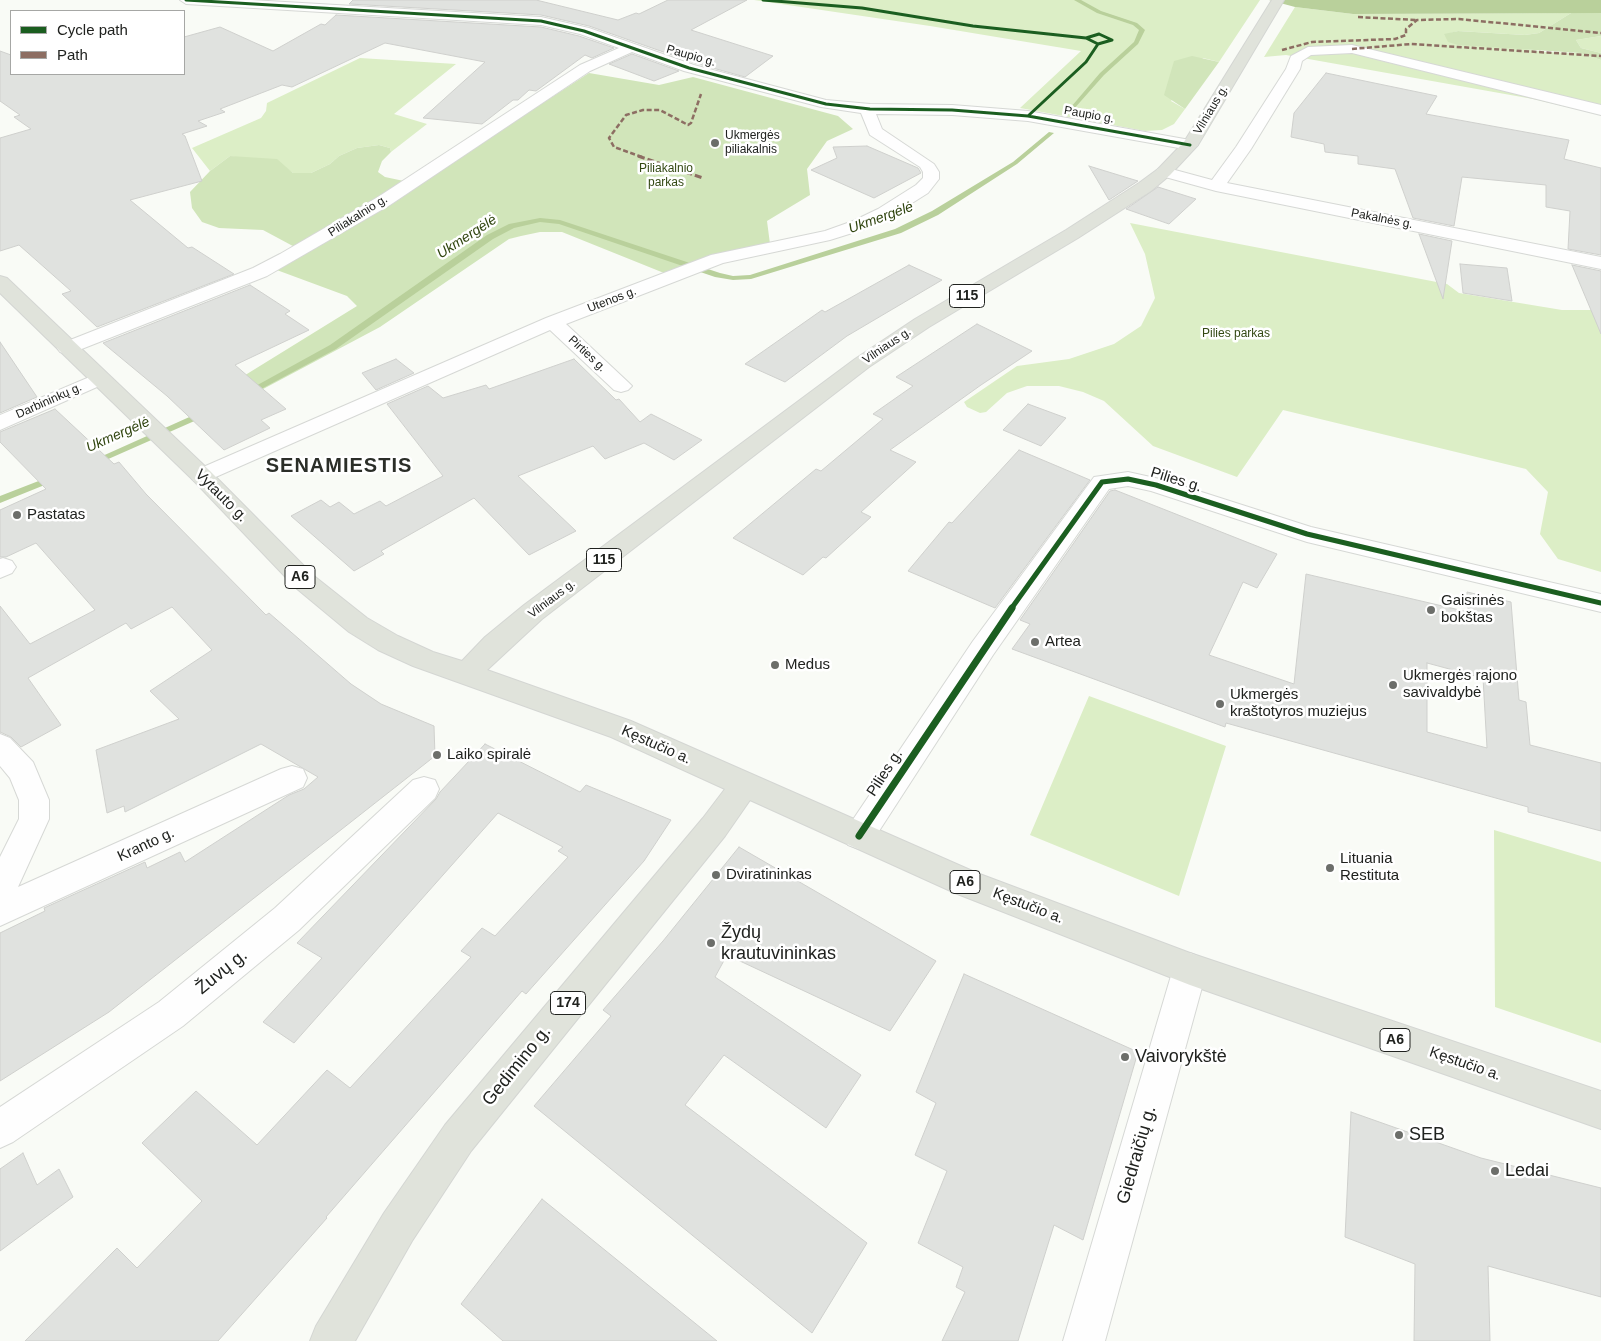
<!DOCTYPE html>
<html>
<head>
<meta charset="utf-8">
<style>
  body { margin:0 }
  #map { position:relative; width:1601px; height:1341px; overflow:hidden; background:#f9fbf6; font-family:Helvetica,sans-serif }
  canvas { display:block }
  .legend { position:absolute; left:10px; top:10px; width:175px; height:65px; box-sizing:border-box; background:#fff; border:1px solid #a6a7a5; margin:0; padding:6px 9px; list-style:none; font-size:15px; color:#20221f }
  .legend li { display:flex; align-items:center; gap:10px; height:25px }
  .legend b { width:25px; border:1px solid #a6a7a5 }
</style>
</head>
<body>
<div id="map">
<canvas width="1601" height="1341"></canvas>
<ul class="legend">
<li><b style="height:6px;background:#1b5e20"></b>Cycle path</li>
<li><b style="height:6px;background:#8d6e63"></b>Path</li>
</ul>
</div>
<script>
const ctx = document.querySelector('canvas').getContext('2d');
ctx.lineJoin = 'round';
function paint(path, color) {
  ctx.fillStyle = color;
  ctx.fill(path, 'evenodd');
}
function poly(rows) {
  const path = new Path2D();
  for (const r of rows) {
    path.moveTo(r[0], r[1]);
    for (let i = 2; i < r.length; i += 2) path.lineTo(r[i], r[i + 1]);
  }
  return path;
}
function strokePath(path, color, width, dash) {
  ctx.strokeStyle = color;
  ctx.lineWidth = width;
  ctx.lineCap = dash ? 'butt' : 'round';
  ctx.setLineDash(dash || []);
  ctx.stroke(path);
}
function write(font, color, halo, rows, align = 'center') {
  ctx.font = font + ' Helvetica,sans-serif';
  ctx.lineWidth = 5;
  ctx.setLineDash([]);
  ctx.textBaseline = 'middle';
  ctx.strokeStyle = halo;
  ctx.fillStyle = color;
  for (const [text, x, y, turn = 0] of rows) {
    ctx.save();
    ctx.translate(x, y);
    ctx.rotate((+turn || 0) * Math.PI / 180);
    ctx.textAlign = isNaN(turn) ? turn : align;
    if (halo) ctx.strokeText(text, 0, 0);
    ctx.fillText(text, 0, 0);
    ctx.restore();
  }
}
paint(poly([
  [754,0,1260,0,1219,62,1203,58,1171,101,1185,109,1174,124,1162,130,1145,131,1020,108,1081,51,930,26],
  [1295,7,1353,14,1571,13,1539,33,1525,35,1458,31,1444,35,1544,52,1580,53,1601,60,1601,115,1533,99,1286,55,1264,57],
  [1601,36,1601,53,1581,48,1576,40],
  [360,58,456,64,394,114,427,124,391,152,390,148,379,145,357,148,339,156,330,164,311,173,293,173,283,166,230,156,210,171,192,148,261,118,266,111,267,103],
  [1130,223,1447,284,1459,293,1562,310,1601,310,1601,572,1558,559,1540,534,1548,492,1526,469,1283,410,1237,477,1153,446,1104,401,1083,392,1059,386,1027,386,1007,393,986,412,980,413,967,407,964,402,1017,366,1069,359,1114,344,1141,326,1155,298,1145,254],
  [1089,696,1226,746,1179,896,1030,835],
  [1494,830,1601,862,1601,1043,1495,1007]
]), '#dceec6');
paint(poly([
  [1571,13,1601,13,1601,36,1576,40,1581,48,1601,53,1601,60,1580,53,1458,45,1448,42,1444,34,1458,31,1525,35,1539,33],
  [1192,56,1219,62,1185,109,1164,95,1174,61],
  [589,73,659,85,693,77,838,116,853,129,827,141,807,169,810,195,767,221,770,244,711,257,664,273,562,232,540,232,521,236,509,239,380,327,250,396,187,411,357,306,347,296,274,269,304,252,263,230,219,228,202,222,192,208,190,192,210,171,230,156,277,159,293,173,311,173,330,164,339,156,357,148,379,145,390,148,391,152,382,161,378,172,385,177,418,184]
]), '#d1e5ba');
paint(poly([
  [1269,0,1601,0,1601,13,1353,14,1295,7]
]), '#b9d09b');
paint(poly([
  [1074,0,1081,0,1101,11,1137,23,1145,30,1138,44,1104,75,1073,110,1071,109,1071,107,1100,73,1134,42,1139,30,1133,25,1097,13,1074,0],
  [1049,132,1054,133,1017,164,938,215,901,233,751,279,733,280,715,277,559,224,540,222,514,228,493,239,336,349,250,395,247,396,243,393,330,345,487,235,509,224,540,218,560,220,720,273,733,276,750,275,895,229,932,211,1013,162,1049,132],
  [205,410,209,413,208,415,97,464,91,464,89,462,205,410],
  [54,475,59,478,57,480,0,503,0,496,54,475]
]), '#b9d09b');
const building = poly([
  [353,0,536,0,618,20,636,13,639,14,668,0,747,0,691,30,773,56,745,77,695,63,589,26,541,15,349,4,353,0],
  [336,15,541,27,579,36,614,48,592,58,585,55,536,91,529,90,518,100,513,100,482,124,423,118,485,62,385,43,292,87,282,85,220,109,225,112,198,121,207,126,182,134,185,136,202,181,130,200,188,248,192,247,234,274,97,327,62,294,71,291,19,245,0,251,0,138,31,129,14,117,20,115,0,101,0,51,11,55,11,74,184,74,184,37,220,27,273,51,321,24,325,25,336,15],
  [632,54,679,71,654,81,609,64,632,54],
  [1326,73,1437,96,1426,114,1569,140,1564,159,1601,168,1601,255,1568,249,1570,211,1546,207,1546,185,1462,177,1454,226,1413,218,1395,169,1358,164,1358,156,1325,152,1324,144,1291,137,1294,113,1326,73],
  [867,146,918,168,921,173,874,198,811,170,837,158,833,147,867,146],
  [1089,166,1138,181,1109,200,1089,166],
  [1158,187,1196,199,1169,224,1126,209,1158,187],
  [1419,234,1452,241,1443,299,1419,234],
  [1460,264,1507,268,1512,301,1463,293,1460,264],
  [909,265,942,280,847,336,785,382,745,364,822,310,825,312,909,265],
  [1572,265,1601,271,1601,334,1572,265],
  [250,285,290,311,285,314,309,330,235,365,286,409,261,420,270,428,224,450,167,396,103,343,250,285],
  [977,324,1032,351,981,385,890,450,916,462,861,512,871,517,826,558,823,557,803,575,733,538,816,469,821,471,883,419,873,414,913,386,896,377,977,324],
  [0,342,37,397,0,413,0,342],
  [396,359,414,373,376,390,362,373,396,359],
  [574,359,616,400,619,399,640,422,651,414,702,440,674,460,644,443,605,459,593,446,518,476,576,531,529,555,474,498,381,551,384,554,354,571,291,516,321,500,330,507,339,502,354,514,380,501,386,506,443,476,387,404,428,386,443,398,486,385,489,389,574,359],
  [1028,404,1066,418,1041,446,1003,430,1028,404],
  [55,409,114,464,119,462,146,494,266,615,269,613,351,684,381,704,434,726,435,756,109,1012,0,1081,0,933,45,911,44,908,145,862,147,868,180,852,185,862,289,795,304,789,318,777,261,744,125,812,124,806,107,813,96,750,179,719,150,691,212,650,172,607,131,629,126,623,28,678,61,725,21,747,11,737,0,732,0,606,30,644,95,610,36,543,6,557,0,557,0,510,46,489,0,442,0,432,55,409],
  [1019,450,1090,480,995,608,908,571,949,522,952,523,1019,450],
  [1115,490,1277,554,1257,588,1243,582,1209,655,1294,684,1306,574,1468,612,1467,592,1511,602,1519,700,1526,702,1530,745,1601,763,1601,831,1528,812,1528,807,1226,723,1225,727,1012,649,1030,624,1020,620,1110,491,1115,490],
  [1427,663,1483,678,1487,748,1427,732,1427,663],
  [485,744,580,792,586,785,671,820,644,861,526,994,522,991,326,1217,327,1218,218,1341,25,1341,117,1248,137,1268,202,1201,142,1143,196,1091,257,1145,327,1070,350,1088,471,957,461,951,482,928,495,936,568,857,558,851,563,847,498,813,294,1043,263,1022,322,958,297,943,436,799,440,792,485,744],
  [739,847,936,961,890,1031,727,955,715,977,861,1075,826,1128,724,1055,685,1105,867,1243,812,1333,534,1106,611,1016,603,1010,663,941,739,847],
  [964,974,1138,1052,1083,1240,1054,1225,1018,1341,942,1341,965,1292,956,1287,963,1267,918,1243,947,1171,915,1155,936,1103,916,1092,964,974],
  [1351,1112,1481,1158,1601,1188,1601,1297,1488,1266,1490,1341,1414,1341,1415,1264,1345,1237,1351,1112],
  [23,1153,37,1185,59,1169,73,1197,0,1251,0,1169,23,1153],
  [542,1199,717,1341,503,1341,461,1304,542,1199]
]);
paint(building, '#e0e2df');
strokePath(building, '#cfd0cd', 1);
const minor = poly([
  [180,0,251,0,541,17,589,28,694,65,826,100,870,104,952,105,1028,111,1190,140,1198,145,1190,150,1028,121,952,115,876,114,882,129,934,164,939,172,939,179,928,193,890,217,865,229,830,240,723,263,566,324,628,382,632,386,628,390,621,392,614,390,550,330,202,483,194,481,190,476,194,471,546,318,711,255,825,231,853,221,878,209,916,185,923,178,923,172,920,167,870,135,861,113,821,107,684,71,632,52,590,71,390,205,267,276,74,352,67,354,60,352,57,348,60,344,253,268,280,254,378,197,580,65,619,48,580,34,541,25,186,4,180,0],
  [1352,45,1601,105,1601,115,1352,53,1311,55,1302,61,1300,69,1251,149,1227,183,1601,257,1601,269,1216,191,1158,175,1156,172,1158,169,1164,167,1212,180,1236,147,1286,69,1291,56,1308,47,1352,45],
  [99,373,106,375,110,379,106,383,0,430,0,415,99,373],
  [1128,472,1164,480,1311,527,1601,594,1601,612,1307,542,1151,491,1128,486,1109,489,993,655,870,845,859,849,848,845,843,836,848,827,973,641,1094,477,1128,472],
  [3,558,12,561,16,567,12,573,0,578,0,559,3,558],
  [0,734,10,738,33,762,49,800,49,819,18,887,281,769,292,766,303,769,307,778,303,787,0,926,0,857,19,819,19,800,10,778,0,766,0,734],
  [424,777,435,780,439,789,435,798,299,930,183,1026,13,1142,0,1148,0,1107,159,1002,275,908,413,780,424,777],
  [1190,953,1202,958,1207,969,1105,1341,1063,1341,1173,969,1178,958,1190,953]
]);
const primary = poly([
  [1272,0,1284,0,1198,145,1170,175,1151,191,1078,238,929,327,869,367,542,619,487,670,631,721,977,873,1190,953,1601,1091,1601,1129,1190,985,955,893,750,800,725,836,471,1151,412,1241,355,1341,310,1341,316,1326,384,1213,445,1125,703,818,725,789,611,737,413,666,378,650,349,632,296,588,194,481,0,293,0,276,7,278,210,471,314,576,367,618,398,636,433,652,462,661,485,637,524,605,855,359,915,319,1066,230,1139,183,1158,169,1184,142,1272,0]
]);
strokePath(minor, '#d6d8d5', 2);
strokePath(primary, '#d4d6d3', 2);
paint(minor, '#fefefe');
paint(primary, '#e0e3db');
strokePath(poly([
  [1358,17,1417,20],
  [1352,49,1411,44,1601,56],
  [1282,50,1312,42,1395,39,1406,35,1406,29,1417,20,1459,19,1601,33],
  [642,157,614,147,609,138,626,115,643,110,660,110,688,125,691,123,701,94]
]), '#8d6e63', 2.5, [5, 2.5]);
strokePath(poly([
  [638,156,703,178]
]), '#8d6e63', 3, [7, 3]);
strokePath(poly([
  [186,0,541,21,584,31,689,68,826,104,870,109,952,110,1028,116,1190,145],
  [763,0,862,8,973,26,1086,38],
  [1099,34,1112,40,1098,44,1086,38,1099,34],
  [1028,116,1086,62,1098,44]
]), '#1b5e20', 3);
strokePath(poly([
  [1011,609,1102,482,1128,479,1156,485,1307,534,1601,603]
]), '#1b5e20', 5);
strokePath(poly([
  [859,836,1012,608]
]), '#1b5e20', 7);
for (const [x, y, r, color] of [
  [715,143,5,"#6c6e6a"],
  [17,515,5,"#6c6e6a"],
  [1431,610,5,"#6c6e6a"],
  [1035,642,5,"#6c6e6a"],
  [775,665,5,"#6c6e6a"],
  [1393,685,5,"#6c6e6a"],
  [1220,704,5,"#6c6e6a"],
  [437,755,5,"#6c6e6a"],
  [1330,868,5,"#6c6e6a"],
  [716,875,5,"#6c6e6a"],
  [711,943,5,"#6c6e6a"],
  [1125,1057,5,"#6c6e6a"],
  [1399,1135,5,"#6c6e6a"],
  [1495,1171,5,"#6c6e6a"]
]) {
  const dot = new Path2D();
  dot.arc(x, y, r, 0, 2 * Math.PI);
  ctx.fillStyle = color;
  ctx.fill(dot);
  strokePath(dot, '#fff', 2);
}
write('12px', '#20221f', '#fff', [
  ["Paupio g.",691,56,16],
  ["Vilniaus g.",1211,110,-59],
  ["Paupio g.",1089,115,10],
  ["Piliakalnio g.",358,216,-32],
  ["Pakalnės g.",1382,219,11],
  ["Utenos g.",612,300,-21],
  ["Vilniaus g.",887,346,-34],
  ["Pirties g.",587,354,43],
  ["Darbininkų g.",49,401,-24],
  ["Vilniaus g.",552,599,-37]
]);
write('12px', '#20221f', '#fff', [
  ["Ukmergės",725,136],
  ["piliakalnis",725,150]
], 'left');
write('12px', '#344914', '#fff', [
  ["Piliakalnio",666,169],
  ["parkas",666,183],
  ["Pilies parkas",1236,334]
]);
write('italic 14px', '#2f440e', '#fff', [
  ["Ukmergėlė",881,218,-20],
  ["Ukmergėlė",467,237,-33],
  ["Ukmergėlė",118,435,-24]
]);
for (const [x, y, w] of [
  [967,296,35],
  [604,560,35],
  [300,577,30],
  [965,882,30],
  [568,1003,35],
  [1395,1040,30]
]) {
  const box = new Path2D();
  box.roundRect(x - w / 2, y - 11.5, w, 23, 4);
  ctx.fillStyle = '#fff';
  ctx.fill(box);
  strokePath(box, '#20221f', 1);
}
write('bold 14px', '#20221f', null, [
  ["115",967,296],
  ["115",604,560],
  ["A6",300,577],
  ["A6",965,882],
  ["174",568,1003],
  ["A6",1395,1040]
]);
write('15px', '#20221f', '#fff', [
  ["Pilies g.",1176,480,17],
  ["Vytauto g.",221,496,45],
  ["Kęstučio a.",656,745,24],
  ["Pilies g.",885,773,-57],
  ["Kranto g.",146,845,-25],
  ["Kęstučio a.",1028,906,21],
  ["Kęstučio a.",1465,1064,19]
]);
write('15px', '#20221f', '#fff', [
  ["Pastatas",27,515],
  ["Gaisrinės",1441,601],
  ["bokštas",1441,618],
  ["Artea",1045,642],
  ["Medus",785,665],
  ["Ukmergės rajono",1403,676],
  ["savivaldybė",1403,693],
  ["Ukmergės",1230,695],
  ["kraštotyros muziejus",1230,712],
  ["Laiko spiralė",447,755],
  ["Lituania",1340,859],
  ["Restituta",1340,876],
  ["Dviratininkas",726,875]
], 'left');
write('18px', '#20221f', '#fff', [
  ["Žydų",721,933],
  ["krautuvininkas",721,954],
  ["Vaivorykštė",1135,1057],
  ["SEB",1409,1135],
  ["Ledai",1505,1171]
], 'left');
write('18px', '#20221f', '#fff', [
  ["Žuvų g.",222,972,-39],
  ["Gedimino g.",517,1066,-51],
  ["Giedraičių g.",1137,1155,-74]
]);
ctx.letterSpacing = '1px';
write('bold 20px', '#2b2e28', '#fff', [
  ["SENAMIESTIS",339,466]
]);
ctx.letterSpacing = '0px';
</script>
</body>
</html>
